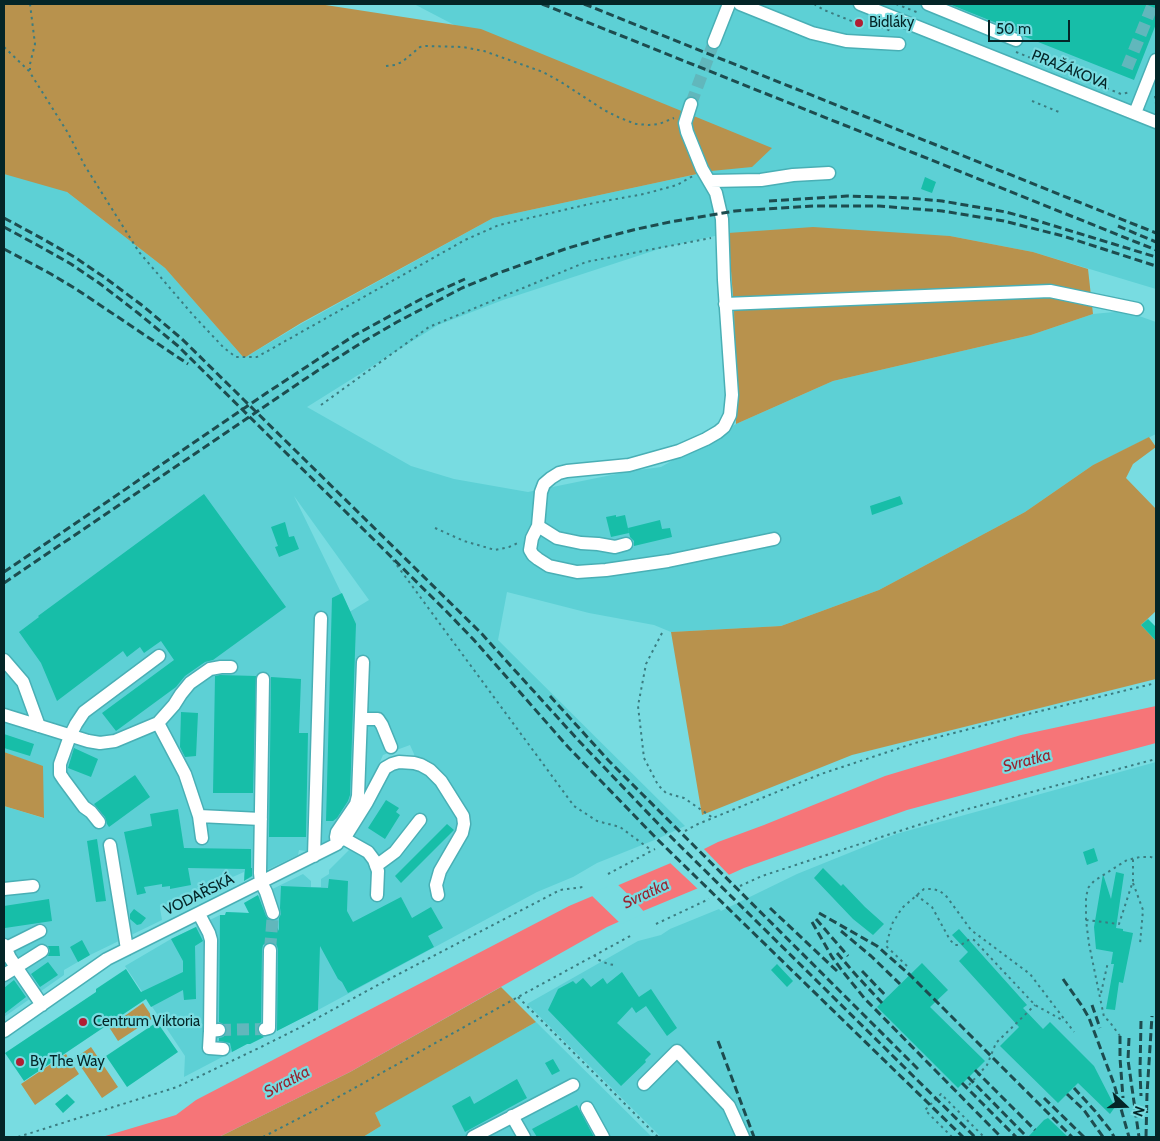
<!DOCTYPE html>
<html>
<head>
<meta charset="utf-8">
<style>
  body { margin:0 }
  #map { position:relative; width:1160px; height:1141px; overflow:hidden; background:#78dce1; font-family:Cabin,sans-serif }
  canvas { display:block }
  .frame { position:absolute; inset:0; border:5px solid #042527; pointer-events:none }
  .north { position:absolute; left:1100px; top:1081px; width:50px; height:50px; -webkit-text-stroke:4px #78dce1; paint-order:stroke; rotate:111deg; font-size:14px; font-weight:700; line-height:20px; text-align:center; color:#042527 }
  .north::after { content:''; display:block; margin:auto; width:18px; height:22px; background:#042527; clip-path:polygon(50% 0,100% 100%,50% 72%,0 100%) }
  .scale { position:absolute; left:988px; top:20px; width:82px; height:22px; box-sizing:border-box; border:2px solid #042527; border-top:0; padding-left:6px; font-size:15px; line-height:18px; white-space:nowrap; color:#042527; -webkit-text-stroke:4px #78dce1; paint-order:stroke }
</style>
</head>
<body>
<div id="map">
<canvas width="1160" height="1141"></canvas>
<div class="frame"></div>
<div class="north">N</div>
<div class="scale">50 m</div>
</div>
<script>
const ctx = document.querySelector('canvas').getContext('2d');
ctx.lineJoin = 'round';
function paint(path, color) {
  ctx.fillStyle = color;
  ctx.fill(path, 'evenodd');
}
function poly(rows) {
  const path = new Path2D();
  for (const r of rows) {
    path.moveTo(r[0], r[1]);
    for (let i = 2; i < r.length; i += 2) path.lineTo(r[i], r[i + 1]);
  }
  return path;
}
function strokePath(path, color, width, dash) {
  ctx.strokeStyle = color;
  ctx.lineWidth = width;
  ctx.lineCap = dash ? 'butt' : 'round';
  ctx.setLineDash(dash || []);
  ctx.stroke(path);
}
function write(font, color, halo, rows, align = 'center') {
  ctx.font = font + ' Cabin,sans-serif';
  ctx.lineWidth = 4.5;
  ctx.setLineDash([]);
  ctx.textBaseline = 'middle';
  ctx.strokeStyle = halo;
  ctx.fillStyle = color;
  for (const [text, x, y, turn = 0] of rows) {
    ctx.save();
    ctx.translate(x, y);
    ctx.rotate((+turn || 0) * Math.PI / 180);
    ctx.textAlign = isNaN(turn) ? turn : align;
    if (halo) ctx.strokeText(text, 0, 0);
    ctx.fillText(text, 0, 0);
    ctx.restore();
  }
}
paint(poly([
  [414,4,1156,4,1156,289,1033,252,950,236,728,233,662,248,503,300,438,325,307,407,411,466,454,479,528,492,631,471,661,467,736,424,833,381,1031,335,1093,314,1125,311,1156,322,1156,434,1093,465,1025,512,879,590,781,626,671,632,654,625,589,613,507,592,498,640,685,826,657,839,597,863,573,877,537,892,318,1010,250,1044,247,1044,184,1077,185,1056,125,966,171,939,220,915,225,915,226,912,249,913,244,903,303,874,311,881,311,887,321,887,321,879,329,874,329,870,349,850,347,847,386,774,415,759,414,754,410,745,383,755,363,801,341,834,306,851,299,850,298,855,248,879,244,878,244,872,194,894,160,908,162,920,90,955,64,970,64,975,4,1017,4,806,43,818,43,767,4,752,4,124,67,192,165,268,244,358,301,324,493,218,711,171,506,52],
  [294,496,369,600,351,611,350,611],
  [1156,762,1156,1137,661,1137,527,1004,638,941,661,935,670,929,719,909,721,911,797,874,896,834],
  [536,1022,652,1137,363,1137,381,1126,374,1113]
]), '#5dd0d5');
paint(poly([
  [4,4,319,4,481,29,772,148,752,167,711,171,493,218,301,323,244,358,165,268,67,192,4,174],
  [813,227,950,236,1033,252,1088,269,1093,314,1031,335,833,381,736,424,734,309,728,233],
  [1149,437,1156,447,1133,464,1126,478,1156,509,1156,611,1141,625,1156,641,1156,679,852,755,702,815,671,632,781,626,879,590,1025,512,1093,465],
  [4,752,43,766,44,818,4,806],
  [501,987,536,1022,375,1113,381,1126,363,1137,219,1137,350,1072],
  [143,1003,153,1018,118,1041,109,1027],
  [91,1047,118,1087,102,1098,75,1058],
  [66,1054,79,1074,35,1105,21,1084]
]), '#b8924d');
paint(poly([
  [1156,706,1156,743,907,810,744,868,713,882,643,911,607,927,350,1072,219,1137,102,1137,176,1115,196,1100,569,906,704,849,718,842,764,825,885,776,1021,735]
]), '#f67578');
paint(poly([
  [702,847,731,877,699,890,668,861],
  [616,883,634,900,645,913,621,924,590,894]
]), '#78dce1');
paint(poly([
  [949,4,1156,4,1156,24,1134,80,1023,36,1019,32],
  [925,177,936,182,932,193,921,189],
  [204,494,286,607,213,660,205,662,185,676,176,687,116,731,102,713,174,660,161,641,144,653,140,647,127,657,123,651,57,701,41,663,19,632,39,617,38,616],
  [900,496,903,504,872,515,870,506],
  [616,515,616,517,625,515,629,533,611,537,606,517],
  [660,520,662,529,670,528,672,537,634,546,634,541,630,537,628,528],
  [285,522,289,537,294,536,299,549,279,557,275,547,278,546,271,527],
  [342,593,356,624,350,795,348,801,337,818,333,821,326,821,332,598],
  [1148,619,1156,627,1156,641,1141,625],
  [220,675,256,676,253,793,213,793,215,676],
  [271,677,301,679,299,733,308,733,306,837,269,837],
  [181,712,198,713,196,756,185,757,180,747],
  [4,734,34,744,30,756,4,748],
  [74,748,98,759,91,777,68,768],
  [135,775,150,797,109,827,107,824,105,817,94,804],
  [386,800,399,808,396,812,400,815,385,839,368,828],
  [178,809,184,848,251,849,251,868,252,868,252,876,244,881,245,869,188,868,191,885,170,889,170,886,162,887,162,884,144,887,146,893,137,895,124,832,152,826,150,814],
  [447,824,454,830,401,883,395,876],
  [97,839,106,901,96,902,87,841],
  [1094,848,1098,861,1087,865,1083,852],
  [823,868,841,886,843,884,865,907,884,924,873,935,853,919,814,878],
  [1116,872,1124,874,1116,928,1123,929,1123,931,1133,933,1123,983,1119,982,1115,1010,1106,1009,1114,964,1111,964,1113,952,1096,949,1094,927,1103,874,1111,899],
  [329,879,348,881,347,911,353,922,401,897,412,918,431,907,443,928,428,936,434,947,348,993,342,982,338,979,320,946,318,1010,277,1031,278,950,277,946,275,943,271,942,266,943,263,945,262,950,261,1022,257,1027,259,1034,264,1037,250,1044,247,1044,232,1052,230,1043,219,1041,219,1038,223,1037,226,1034,227,1030,225,1025,219,1022,220,915,225,915,226,912,249,913,244,903,258,895,266,916,268,919,274,921,279,931,279,918,281,914,280,908,281,886,328,888],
  [49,899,52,921,5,928,4,906],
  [134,909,146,918,141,924,137,925,130,919,130,914],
  [196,927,203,941,195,946,196,999,184,1000,183,990,151,1007,146,999,24,1081,5,1053,96,992,96,989,126,969,141,992,183,972,183,961,171,939],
  [959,929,1027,1005,1023,1008,1043,1029,1050,1022,1094,1066,1115,1107,1110,1114,1078,1083,1058,1103,1000,1046,1019,1027,959,961,968,952,952,935],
  [82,940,90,955,78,962,70,947],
  [48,946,59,946,60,956,48,956,50,951],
  [48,962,58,975,40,987,31,974],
  [922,963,948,990,930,1007,985,1061,958,1088,877,1007],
  [777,964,793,981,787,987,771,970],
  [622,972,639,997,651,989,677,1028,667,1036,646,1006,636,1013,632,1007,617,1023,651,1054,645,1060,646,1062,621,1086,548,1010,558,989,573,981,576,984,583,978,591,987,603,978,607,984],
  [14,980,26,997,4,1014,4,988],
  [157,1022,178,1052,127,1087,106,1056],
  [553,1059,560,1071,552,1075,545,1063],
  [517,1079,527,1098,465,1132,452,1106,470,1096,474,1104],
  [67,1094,75,1102,63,1113,55,1104],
  [577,1105,594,1137,537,1137,532,1129],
  [1048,1118,1068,1137,1028,1137,1044,1120]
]), '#17bea8');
strokePath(poly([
  [1127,68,1153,4],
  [691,104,714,42],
  [270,950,273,913],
  [219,1030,265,1029]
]), '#61b7bc', 12, [12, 6]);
const minor = poly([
  [740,4,812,33,846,41,899,44],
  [860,4,1156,122],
  [928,4,1016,40],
  [714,42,729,4],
  [691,104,685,123,687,132,702,169,716,193,722,219,724,280,732,395,730,415,724,427,718,432,706,439,679,451,629,465,567,471,559,473,551,478,544,484,541,492,538,526,532,538,530,550,533,555,538,559,549,566,577,572,606,570,668,561,774,539],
  [1135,113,1156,60],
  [710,181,761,180,793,175,829,173],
  [725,304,1050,291,1137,309],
  [538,526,557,538,581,543,598,544,615,547,626,544],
  [4,660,23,682,39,726],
  [263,679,260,873,261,882,266,892,273,913],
  [4,715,88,741,100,743,115,741,158,723,174,705,181,694,190,683,210,669,221,667,231,667],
  [361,719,378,719,382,725,391,747],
  [158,723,185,774,199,816,202,838],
  [199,816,261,819],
  [99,822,91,812,84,807,64,780,60,774,60,764,70,736,76,724,84,712,159,656],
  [343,838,368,852,374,860,378,871,377,895],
  [337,844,336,837,337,832,356,804,358,796,363,662],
  [110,845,127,949],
  [314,856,321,618],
  [376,866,395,852,420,820],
  [4,889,33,886],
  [199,914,209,933,211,940,210,1031,219,1030],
  [4,945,10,958,42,1005],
  [4,949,40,931],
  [4,975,42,951],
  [265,1029,269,1028,270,950],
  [4,1031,107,959,335,845,347,834,367,802,385,768,392,764,399,762,414,763,421,765,430,770,441,781,463,816,464,824,462,833,440,871,436,885,438,895],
  [210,1031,209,1048,223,1049],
  [644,1084,677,1051,729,1106,743,1137],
  [587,1108,603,1137],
  [512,1116,524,1137],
  [473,1137,573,1085]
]);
strokePath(minor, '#49afb5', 15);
strokePath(poly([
  [30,4,35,44,30,64,30,70],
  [814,4,824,10,859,24,884,28,891,31],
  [896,4,919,13],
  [4,47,29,71,68,133,85,166,139,252,193,315,224,348,236,357,257,357,465,240,499,225,594,203,644,194,677,185,693,176],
  [1016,52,1121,94,1131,92],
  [386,66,395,65,402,62,420,47,426,46,463,47,484,51,543,72,561,82,604,110,620,118,636,124,649,125,659,124,674,118],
  [1155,96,1156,104],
  [1032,101,1059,112,1059,110],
  [321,405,429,327,586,262,711,238],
  [435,528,464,541,495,550,509,547,520,542],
  [393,560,574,806,597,821,620,827,651,850],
  [662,633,646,664,638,706,644,758,658,785,666,793,684,798,713,818],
  [685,831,698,824,821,774,915,743,1016,717,1156,683],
  [608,874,655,849],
  [1133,883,1143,910,1140,944],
  [740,886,762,876,964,810,1156,759],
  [916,895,932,907,950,940,955,945,961,945,970,939,974,940,1035,1005,1064,1021],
  [1086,920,1119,924,1133,881,1133,859],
  [656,924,709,899],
  [594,955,599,960,608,964,614,965],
  [907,966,886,946,892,924,902,908,924,889,933,889,940,891,947,897,971,930,1030,974,1074,1032],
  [1101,993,1108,962],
  [518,997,658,1137],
  [1120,1036,1109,1021,1104,1017,1089,944,1086,920,1086,898,1088,888,1094,881,1127,860,1140,857,1151,857,1156,860],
  [969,1085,987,1065,996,1043,1035,1005],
  [18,1137,177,1087,261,1047,303,1026,374,987,560,890,583,887],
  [263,1137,315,1110,518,997,632,935],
  [952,1137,925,1110,941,1094,984,1137]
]), '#3b7c80', 2, [2.5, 4]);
strokePath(minor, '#fff', 12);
strokePath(poly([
  [542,4,1156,250],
  [584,4,1156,233],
  [769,201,847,196,908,198,942,201,1006,212,1035,220,1156,257],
  [4,218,43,239,76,258,104,277,143,306,182,339,481,633,578,740,668,834,975,1137],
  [1118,226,1156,242],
  [4,227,39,246,71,264,99,283,138,313,178,346,445,610,473,639,569,748,657,839,963,1137],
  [4,249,51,274,76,289,188,364],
  [4,572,268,392,355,335,423,298,465,279],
  [4,583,317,371,361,343,397,322,462,288,496,274,565,249,602,238,637,229,670,222,735,211,813,206,879,206,942,211,1004,221,1063,236,1156,266],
  [550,696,609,761,918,1069],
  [770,908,837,971],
  [819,913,877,946,910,975,1072,1137],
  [816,919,848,956],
  [812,922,832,957,844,973,865,999,1001,1137],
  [841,931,871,956,900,984],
  [837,953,856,975,882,1003],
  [862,971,887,997],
  [1063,979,1082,1006,1089,1018,1114,1084,1129,1137],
  [1092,1005,1100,1028],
  [1141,1021,1140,1071,1141,1096],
  [1120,1036,1120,1058,1123,1098],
  [1129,1038,1128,1060,1139,1137],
  [718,1041,754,1137],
  [975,1070,1035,1130],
  [968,1077,1027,1137],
  [962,1083,1016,1137],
  [1074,1088,1095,1111,1111,1131,1114,1137],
  [1067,1094,1084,1110,1103,1137],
  [1044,1098,1084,1137],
  [1146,1137,1147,1094,1152,1016]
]), '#1d4c4f', 3, [8, 4]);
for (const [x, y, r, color] of [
  [859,23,5,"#b11e33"],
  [83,1022,5,"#b11e33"],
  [20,1062,5,"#b11e33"]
]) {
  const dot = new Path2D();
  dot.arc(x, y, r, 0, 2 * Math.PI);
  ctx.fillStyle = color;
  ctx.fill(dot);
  strokePath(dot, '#78dce1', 2);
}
write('15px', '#042527', '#78dce1', [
  ["Bidláky",869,23],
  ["Centrum Viktoria",93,1022],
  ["By The Way",30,1062]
], 'left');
write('15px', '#042527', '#78dce1', [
  ["PRAŽÁKOVA",1070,70,22],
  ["VODAŘSKÁ",199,895,-26]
]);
write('italic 16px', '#982430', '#78dce1', [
  ["Svratka",1027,761,-15],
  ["Svratka",646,894,-25],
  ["Svratka",287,1082,-28]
]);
</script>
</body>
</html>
